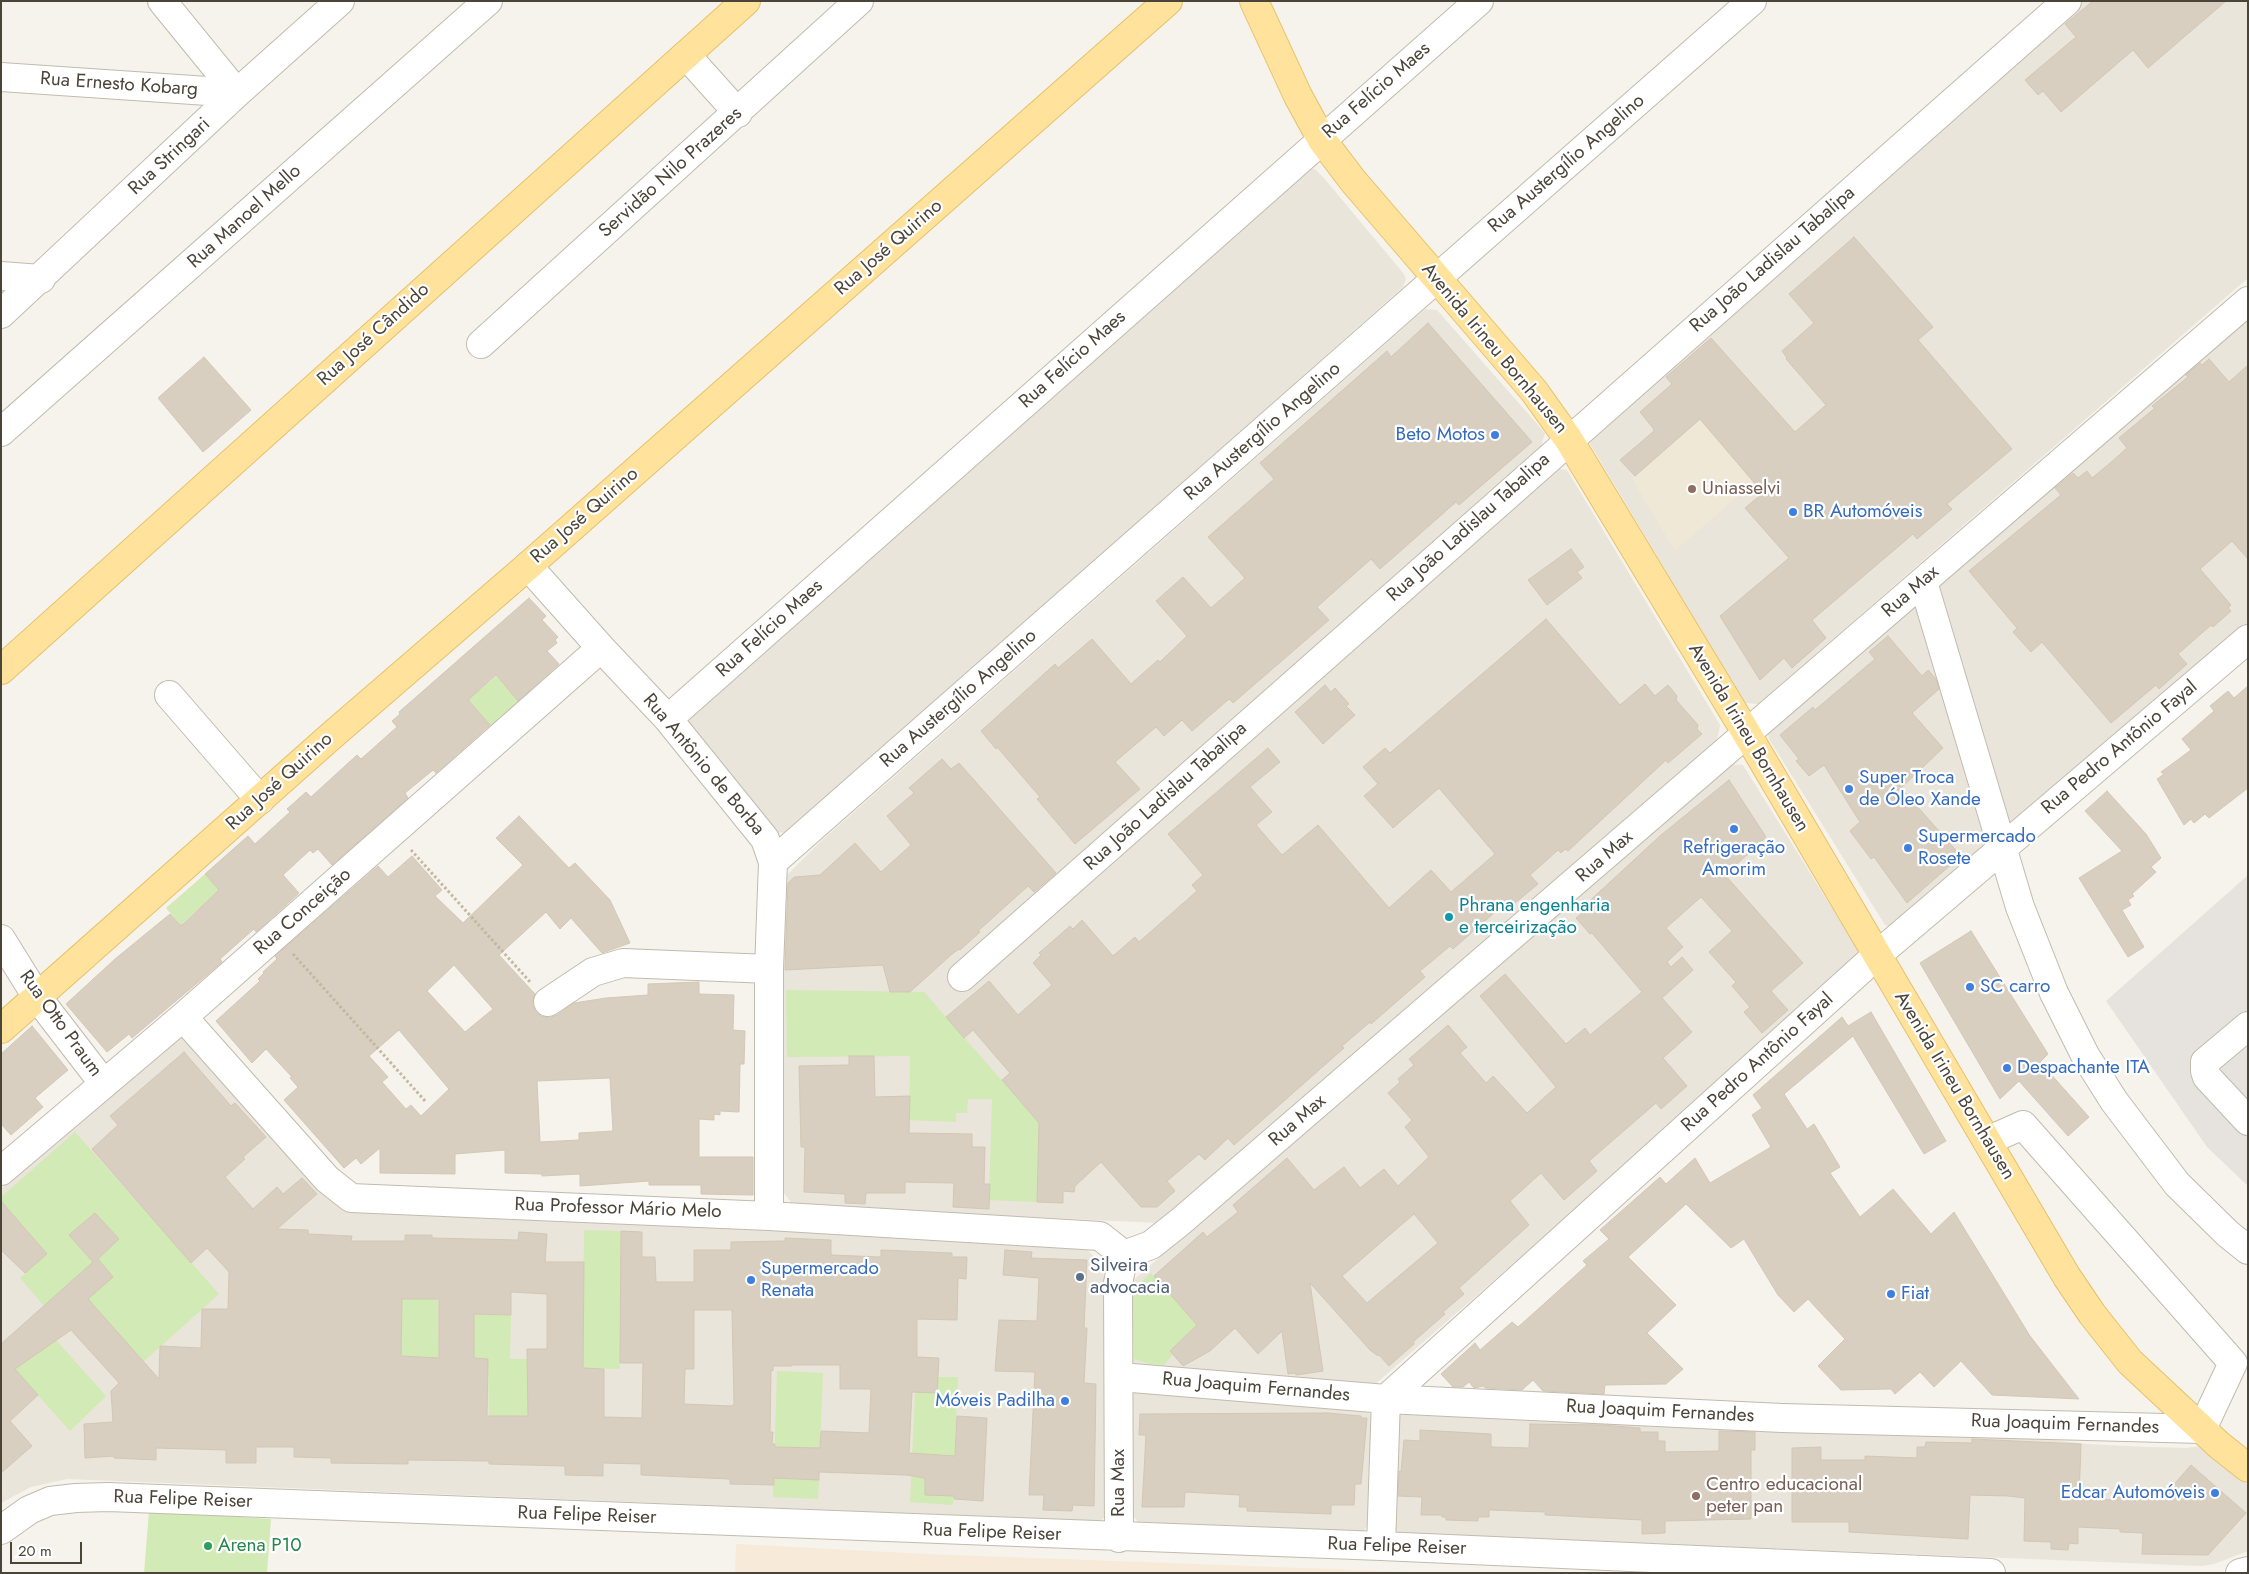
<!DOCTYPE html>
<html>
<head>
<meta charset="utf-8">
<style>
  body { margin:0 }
  #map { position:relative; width:2249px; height:1574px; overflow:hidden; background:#f6f3ec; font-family:Jost,sans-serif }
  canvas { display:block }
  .frame { position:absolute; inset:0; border:2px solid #4b4439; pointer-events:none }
  .scale { position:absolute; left:10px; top:1542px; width:72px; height:22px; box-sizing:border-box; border:2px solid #4b4439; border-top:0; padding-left:6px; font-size:15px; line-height:18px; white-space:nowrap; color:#4b4439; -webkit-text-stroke:4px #fff; paint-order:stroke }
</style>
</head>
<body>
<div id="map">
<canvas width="2249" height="1574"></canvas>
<div class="frame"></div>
<div class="scale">20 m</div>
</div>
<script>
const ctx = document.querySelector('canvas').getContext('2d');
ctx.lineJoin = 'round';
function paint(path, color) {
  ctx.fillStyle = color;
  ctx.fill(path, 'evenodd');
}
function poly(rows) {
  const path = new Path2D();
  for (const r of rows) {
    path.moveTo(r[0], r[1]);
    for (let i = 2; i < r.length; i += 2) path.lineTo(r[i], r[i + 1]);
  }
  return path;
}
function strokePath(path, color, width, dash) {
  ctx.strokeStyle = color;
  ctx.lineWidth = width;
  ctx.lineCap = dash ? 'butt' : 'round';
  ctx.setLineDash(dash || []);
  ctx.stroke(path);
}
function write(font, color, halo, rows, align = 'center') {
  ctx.font = font + ' Jost,sans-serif';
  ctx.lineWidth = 4.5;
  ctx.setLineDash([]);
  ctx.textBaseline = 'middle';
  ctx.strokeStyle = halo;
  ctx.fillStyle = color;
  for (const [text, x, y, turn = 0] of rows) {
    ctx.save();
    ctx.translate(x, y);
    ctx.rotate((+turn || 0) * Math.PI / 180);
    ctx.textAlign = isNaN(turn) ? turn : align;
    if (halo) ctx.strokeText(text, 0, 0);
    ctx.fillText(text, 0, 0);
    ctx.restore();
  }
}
paint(poly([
  [2078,1,2248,1,2248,278,1758,704,1745,703,1590,444,1590,437],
  [1299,169,1315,169,1323,177,1404,274,1406,279,1403,287,787,833,775,832,686,720],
  [1425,309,1437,310,1545,433,1540,449,947,977,962,993,1553,468,1567,470,1720,725,1717,740,1165,1220,1158,1223,794,1206,783,1192,777,893,784,878,820,842],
  [2248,313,2248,622,1897,928,1885,925,1769,739,1768,732],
  [1728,764,1743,765,1858,950,1855,965,1373,1386,1136,1367,1129,1363,1130,1283],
  [183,1036,323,1185,1074,1244,1087,1250,1097,1259,1106,1281,1106,1516,1100,1521,67,1479,31,1487,1,1503,1,1189,177,1037],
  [1136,1389,1366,1408,1372,1418,1368,1525,1363,1531,1138,1522,1131,1513,1131,1392],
  [1405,1413,1520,1420,2038,1438,2087,1444,2148,1447,2187,1448,2200,1446,2204,1447,2248,1485,2248,1551,2214,1564,2201,1566,1397,1533,1395,1532,1399,1416]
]), '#eae5da');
paint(poly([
  [736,1544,926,1554,1438,1573,735,1573]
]), '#f7ead8');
paint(poly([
  [2248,875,2248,1186,2207,1147,2106,1001]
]), '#e6e2dd');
paint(poly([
  [1701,419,1754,482,1675,551,1632,479]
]), '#efe8d6');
paint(poly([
  [496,676,520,703,492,728,460,692,481,689],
  [205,874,219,890,183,923,194,936,191,938,166,908],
  [786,990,924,992,1055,1141,1039,1141,1037,1202,989,1200,992,1099,968,1099,967,1113,956,1113,956,1122,909,1120,910,1056,787,1057],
  [75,1132,219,1294,143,1362,72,1281,45,1307,20,1278,42,1258,24,1236,28,1231,1,1201,1,1197],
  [584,1230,621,1231,620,1369,583,1368],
  [1151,1273,1187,1314,1213,1292,1212,1312,1170,1351,1173,1354,1164,1365,1149,1364,1134,1359,1132,1298,1134,1289],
  [402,1299,438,1299,439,1358,401,1356],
  [474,1314,511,1315,510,1359,527,1359,528,1416,502,1416,489,1426,488,1359,474,1358],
  [56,1340,106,1396,70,1431,12,1366],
  [777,1371,823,1373,820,1448,796,1448,819,1480,818,1499,773,1497],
  [938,1377,958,1377,954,1478,949,1477,950,1455,930,1454,929,1473,926,1473,925,1494,953,1496,953,1505,910,1502,915,1392,937,1393],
  [149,1511,271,1519,267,1573,144,1573]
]), '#d2eab5');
const building = poly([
  [2093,1,2226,1,2148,68,2133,50,2061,112,2043,91,2038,95,2025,80,2076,37,2065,24,2093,1],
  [1854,237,1933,327,1918,340,2012,449,1947,504,1952,509,1917,539,1913,534,1812,620,1826,638,1792,668,1784,658,1760,680,1720,616,1789,558,1745,508,1763,493,1700,419,1635,476,1620,460,1654,431,1653,428,1640,412,1672,384,1666,377,1711,338,1795,432,1826,405,1786,359,1787,358,1782,351,1814,323,1789,294,1854,237],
  [1428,323,1532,442,1459,505,1456,502,1380,569,1371,559,1317,607,1329,620,1233,703,1229,699,1192,731,1182,720,1164,736,1156,727,1115,762,1140,789,1075,844,1037,799,1040,797,997,747,996,749,981,731,1055,664,1058,668,1092,639,1131,684,1158,660,1160,662,1187,636,1156,601,1183,577,1211,608,1245,578,1208,537,1274,479,1260,463,1387,351,1391,357,1428,323],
  [204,357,251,410,203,452,158,398,204,357],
  [2209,359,2229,382,2248,365,2248,559,2232,541,2200,569,2231,605,2228,608,2231,611,2213,627,2211,625,2178,654,2187,664,2159,689,2156,685,2111,723,2042,642,2031,652,2013,632,2017,628,1969,571,2061,495,2055,488,2073,473,2078,478,2087,471,2092,478,2109,464,2127,448,2119,438,2155,408,2152,406,2188,377,2186,375,2200,363,2202,365,2209,359],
  [1571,549,1584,567,1577,572,1582,578,1547,605,1528,580,1571,549],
  [529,598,546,616,542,620,558,637,555,640,557,643,547,651,559,664,518,701,496,675,468,700,490,725,436,773,433,770,405,793,408,798,332,865,318,849,313,853,310,850,283,875,299,893,256,932,254,929,220,959,222,962,132,1038,129,1034,107,1052,66,1004,115,959,170,914,181,926,219,890,205,874,248,836,255,844,290,812,287,809,306,792,311,797,357,755,361,759,397,727,392,721,400,714,399,712,529,598],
  [1546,619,1620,705,1645,684,1655,696,1668,685,1677,696,1676,700,1698,725,1697,729,1702,734,1668,763,1666,760,1568,851,1565,849,1561,853,1558,850,1530,875,1538,884,1515,903,1511,898,1453,949,1450,946,1420,971,1425,977,1371,1024,1370,1022,1342,1046,1344,1048,1234,1145,1228,1138,1205,1160,1199,1154,1167,1181,1175,1191,1157,1207,1141,1207,1101,1162,1075,1186,1074,1192,1063,1191,1063,1203,1037,1202,1039,1123,1002,1080,1010,1073,973,1030,964,1038,946,1017,989,981,1018,1015,1052,985,1033,963,1041,955,1039,953,1070,926,1073,929,1082,920,1113,956,1135,937,1139,942,1197,891,1192,885,1203,875,1168,834,1268,748,1280,762,1250,787,1272,812,1256,825,1282,855,1318,825,1389,908,1431,870,1451,892,1495,854,1439,788,1393,828,1364,796,1378,784,1363,767,1385,748,1390,753,1546,619],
  [1888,636,1922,676,1928,670,1936,679,1939,689,1912,713,1943,748,1901,788,1961,856,1907,903,1874,857,1871,859,1850,831,1860,822,1824,765,1809,776,1796,761,1799,759,1780,735,1813,707,1815,710,1875,659,1869,652,1888,636],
  [1325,685,1331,692,1335,688,1349,704,1346,706,1355,715,1323,744,1295,712,1325,685],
  [2248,686,2248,788,2209,818,2205,814,2194,823,2191,819,2184,825,2157,779,2164,774,2161,772,2191,750,2182,739,2214,711,2210,706,2228,691,2234,698,2248,686],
  [942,759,951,769,959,763,1056,873,1034,892,1028,886,978,931,980,932,960,950,959,949,952,954,910,992,890,992,883,965,785,970,788,883,794,877,820,875,855,843,881,872,911,845,887,816,914,793,909,788,942,759],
  [1729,780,1766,837,1725,875,1803,963,1771,991,1788,1010,1762,1033,1744,1012,1750,1007,1732,986,1736,982,1709,952,1732,931,1701,897,1666,928,1683,947,1667,962,1671,967,1682,957,1693,970,1662,998,1692,1032,1663,1058,1687,1086,1661,1109,1656,1103,1589,1161,1597,1171,1564,1200,1541,1173,1510,1201,1529,1225,1459,1288,1464,1294,1443,1312,1445,1314,1413,1342,1414,1344,1389,1366,1379,1355,1378,1356,1370,1350,1310,1283,1323,1371,1296,1375,1295,1373,1288,1374,1282,1331,1258,1354,1235,1328,1210,1351,1183,1366,1170,1351,1197,1325,1154,1276,1203,1232,1207,1237,1238,1212,1233,1205,1287,1158,1314,1190,1344,1167,1360,1188,1384,1169,1398,1186,1429,1157,1405,1127,1412,1120,1388,1093,1400,1082,1398,1079,1414,1065,1409,1059,1448,1025,1467,1047,1460,1053,1486,1083,1493,1076,1527,1113,1556,1087,1480,996,1505,974,1566,1044,1585,1028,1590,1035,1642,992,1592,933,1590,934,1576,918,1586,910,1583,907,1661,835,1729,780],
  [1414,1214,1438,1243,1367,1303,1342,1276,1414,1214],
  [2107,791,2146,834,2161,858,2151,867,2156,872,2132,894,2134,896,2128,900,2131,905,2122,910,2144,947,2128,957,2079,878,2122,851,2085,811,2107,791],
  [519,816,569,868,575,863,610,900,630,943,602,953,571,918,560,929,546,912,499,955,535,994,532,1003,535,1011,541,1016,549,1018,557,1015,574,1003,606,998,648,995,648,984,699,982,699,994,734,995,733,1030,745,1031,744,1064,740,1064,739,1112,720,1111,720,1115,714,1114,714,1120,699,1119,699,1157,753,1157,753,1195,701,1194,701,1185,649,1185,649,1181,580,1186,580,1174,542,1176,542,1174,505,1173,505,1150,455,1154,455,1174,380,1173,380,1148,361,1164,356,1158,344,1168,284,1100,298,1087,290,1078,292,1077,266,1049,252,1063,216,1021,260,981,258,979,264,973,263,972,277,959,275,956,378,866,388,877,412,856,442,890,435,896,463,923,523,865,496,838,519,816],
  [454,965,493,1009,465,1032,427,991,454,965],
  [399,1030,449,1089,421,1116,411,1105,406,1109,382,1082,388,1077,369,1056,399,1030],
  [610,1078,613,1131,579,1133,579,1140,540,1142,537,1081,610,1078],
  [1971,931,2048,1054,2040,1062,2089,1117,2068,1136,2019,1081,2000,1099,1920,963,1971,931],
  [1871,1012,1946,1141,1924,1154,1853,1036,1784,1094,1807,1129,1814,1124,1840,1167,1830,1173,1860,1217,1893,1189,1931,1234,1954,1212,2030,1336,2079,1399,1992,1395,1961,1361,1934,1387,1920,1372,1895,1394,1891,1389,1841,1390,1818,1366,1845,1339,1808,1299,1794,1312,1778,1295,1744,1239,1731,1248,1686,1204,1628,1257,1676,1305,1647,1333,1683,1369,1666,1384,1605,1385,1604,1394,1543,1391,1533,1380,1522,1390,1485,1388,1484,1386,1474,1388,1469,1382,1463,1387,1453,1387,1441,1374,1475,1343,1480,1350,1512,1322,1518,1327,1536,1311,1587,1265,1583,1261,1609,1239,1600,1230,1660,1177,1666,1184,1695,1158,1710,1183,1771,1147,1752,1115,1762,1108,1753,1095,1842,1017,1848,1026,1871,1012],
  [32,1026,68,1070,35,1098,43,1107,11,1135,1,1124,1,1054,32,1026],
  [184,1052,231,1106,235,1103,266,1137,243,1157,245,1159,225,1177,253,1209,277,1187,283,1194,302,1178,317,1194,277,1229,308,1230,308,1234,352,1236,351,1241,405,1241,405,1235,432,1235,432,1238,518,1240,519,1232,547,1234,545,1262,584,1262,583,1368,604,1369,604,1417,642,1418,643,1363,620,1363,621,1231,642,1232,642,1257,655,1257,656,1282,694,1282,694,1250,731,1250,731,1242,785,1241,785,1238,831,1240,831,1255,881,1257,881,1250,906,1251,952,1253,952,1257,967,1257,966,1279,958,1278,957,1320,917,1319,917,1357,939,1358,937,1393,912,1392,909,1453,955,1456,957,1416,987,1418,983,1501,954,1499,954,1496,925,1495,925,1478,906,1475,819,1472,819,1480,774,1478,774,1485,730,1484,730,1479,641,1475,641,1464,603,1463,603,1476,565,1475,565,1466,489,1464,489,1461,408,1460,408,1464,331,1463,331,1458,294,1457,294,1447,256,1447,256,1463,226,1463,226,1450,156,1448,156,1460,114,1458,114,1456,85,1458,84,1424,113,1422,111,1391,119,1383,71,1330,15,1369,38,1395,10,1421,32,1446,1,1473,1,1344,93,1262,69,1235,95,1213,119,1239,98,1259,113,1277,88,1299,159,1379,160,1346,201,1348,202,1309,228,1309,229,1272,207,1248,191,1263,92,1149,118,1125,110,1116,184,1052],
  [511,1292,547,1294,547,1349,527,1349,528,1416,487,1416,488,1359,474,1358,474,1314,511,1315,511,1292],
  [402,1299,439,1299,439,1358,401,1356,402,1299],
  [694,1310,732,1310,734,1404,732,1406,684,1404,685,1369,694,1369,694,1310],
  [792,1365,840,1365,840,1389,871,1389,869,1433,821,1431,820,1448,775,1447,775,1444,772,1444,773,1432,770,1432,771,1370,773,1371,773,1366,792,1366,792,1365],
  [849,1056,874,1056,875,1097,910,1096,909,1133,972,1134,972,1147,985,1147,984,1184,990,1184,989,1209,953,1207,954,1183,905,1182,905,1193,866,1193,865,1204,845,1203,845,1194,804,1192,805,1147,801,1147,799,1066,849,1065,849,1056],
  [1,1201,47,1254,25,1273,1,1250,1,1201],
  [1005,1250,1032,1252,1031,1258,1087,1260,1084,1328,1087,1328,1084,1383,1096,1384,1094,1506,1073,1505,1072,1511,1043,1510,1044,1495,1029,1495,1035,1372,995,1371,999,1320,1037,1321,1039,1278,1003,1275,1005,1250],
  [1328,1413,1361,1416,1361,1418,1367,1418,1361,1484,1355,1484,1354,1505,1331,1505,1331,1514,1247,1511,1247,1507,1239,1507,1240,1495,1185,1492,1184,1507,1142,1507,1146,1435,1139,1435,1140,1414,1328,1413],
  [1530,1424,1603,1425,1640,1428,1640,1432,1658,1432,1658,1441,1665,1441,1665,1452,1719,1451,1719,1431,1755,1432,1755,1450,1751,1450,1751,1519,1665,1521,1665,1533,1642,1534,1642,1520,1545,1515,1545,1512,1489,1510,1489,1517,1478,1517,1478,1521,1446,1520,1446,1517,1442,1517,1442,1515,1421,1515,1422,1497,1398,1496,1399,1471,1401,1472,1404,1440,1420,1441,1420,1430,1491,1434,1491,1447,1529,1448,1530,1424],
  [1972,1439,2081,1444,2079,1499,2118,1500,2118,1497,2162,1498,2191,1465,2246,1513,2208,1555,2142,1554,2143,1533,2120,1532,2120,1529,2078,1527,2078,1544,2069,1543,2068,1550,2051,1549,2051,1542,2024,1541,2025,1498,2008,1496,1970,1495,1968,1539,1849,1532,1849,1522,1792,1522,1792,1448,1821,1447,1821,1460,1865,1460,1865,1456,1917,1458,1917,1447,1925,1447,1926,1442,1972,1443,1972,1439]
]);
paint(building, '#d8cfc1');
strokePath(building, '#d3c7b4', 1);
const minor = poly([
  [162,1,237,93],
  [686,55,738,113],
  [1,77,237,93],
  [1,276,41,279],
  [1,314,237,93,340,1],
  [481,344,859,1],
  [1,432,488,1],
  [528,566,601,648,668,719,765,839,773,862,769,969,769,1216],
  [1923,582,2020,907,2054,993,2085,1055,2114,1101,2177,1184,2228,1234,2248,1250],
  [169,695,260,800],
  [668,719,1479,1],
  [773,862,1752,1],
  [1,939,37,997,104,1084],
  [962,977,2067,1],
  [548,1002,593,972,623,963,769,969],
  [183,1017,327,1179,351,1198,769,1216,1100,1236,1124,1255],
  [2248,1026,2205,1062,2205,1071,2207,1077,2248,1121],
  [1,1171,183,1017,601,648],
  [1120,1377,1386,1399,1782,1418,2202,1429,2233,1363,2023,1125,1987,1141],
  [1,1530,29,1510,50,1501,76,1498,108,1497,1381,1546,1991,1573],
  [1119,1538,1118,1283,1124,1255,1151,1245,1180,1222,2248,301],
  [1381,1546,1386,1399,1876,956,2248,639],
  [2240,1573,2248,1571]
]);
const major = poly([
  [1254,1,1298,96,1322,140,1354,182,1534,391,1569,440,1747,734,2067,1277,2092,1314,2130,1362,2219,1445,2248,1468],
  [1,670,746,1],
  [1,1029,330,737,528,566,1168,1]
]);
strokePath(minor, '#c2bbae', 30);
strokePath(major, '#e6c16a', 30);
strokePath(poly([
  [411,850,531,983],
  [293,954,426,1102]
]), '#c4b79f', 3, [2.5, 2.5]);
strokePath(minor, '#fff', 28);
strokePath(major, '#ffe39c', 28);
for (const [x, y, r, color] of [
  [1495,435,5,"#3f7fe0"],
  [1692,489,5,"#8d6e63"],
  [1793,512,5,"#3f7fe0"],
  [1849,789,5,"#3f7fe0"],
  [1734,829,5,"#3f7fe0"],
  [1908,848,5,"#3f7fe0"],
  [1449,917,5,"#0f9aa8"],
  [1970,987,5,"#3f7fe0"],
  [2007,1068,5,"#3f7fe0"],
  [1080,1277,5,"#5c6f8a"],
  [751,1280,5,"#3f7fe0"],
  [1891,1294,5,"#3f7fe0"],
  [1065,1401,5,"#3f7fe0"],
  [2215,1493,5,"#3f7fe0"],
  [1696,1496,5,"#8d6e63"],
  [208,1546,5,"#2e9e5b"]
]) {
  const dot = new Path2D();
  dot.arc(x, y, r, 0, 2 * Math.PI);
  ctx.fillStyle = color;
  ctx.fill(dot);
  strokePath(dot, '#fff', 2);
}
write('19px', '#4b4439', '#fff', [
  ["Rua Ernesto Kobarg",119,85,4],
  ["Rua Felício Maes",1377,91,-41],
  ["Rua Stringari",170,157,-43],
  ["Rua Austergílio Angelino",1567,164,-41],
  ["Servidão Nilo Prazeres",671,173,-42],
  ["Rua Manoel Mello",245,217,-42],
  ["Rua José Quirino",889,248,-41],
  ["Rua João Ladislau Tabalipa",1773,260,-41],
  ["Rua José Cândido",374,335,-42],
  ["Avenida Irineu Bornhausen",1494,349,50],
  ["Rua Felício Maes",1073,360,-42],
  ["Rua Austergílio Angelino",1263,432,-41],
  ["Rua José Quirino",585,516,-41],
  ["Rua João Ladislau Tabalipa",1469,528,-42],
  ["Rua Max",1911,592,-41],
  ["Rua Felício Maes",770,629,-42],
  ["Rua Austergílio Angelino",959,699,-41],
  ["Avenida Irineu Bornhausen",1748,738,59],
  ["Rua Pedro Antônio Fayal",2120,748,-40],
  ["Rua Antônio de Borba",703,765,50],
  ["Rua José Quirino",280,782,-42],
  ["Rua João Ladislau Tabalipa",1166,797,-42],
  ["Rua Max",1605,857,-41],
  ["Rua Conceição",303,912,-41],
  ["Rua Otto Praum",60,1024,54],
  ["Rua Pedro Antônio Fayal",1758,1063,-42],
  ["Avenida Irineu Bornhausen",1954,1086,59],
  ["Rua Max",1298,1121,-41],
  ["Rua Professor Mário Melo",618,1209,2],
  ["Rua Joaquim Fernandes",1256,1388,5],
  ["Rua Joaquim Fernandes",1660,1412,3],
  ["Rua Joaquim Fernandes",2065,1425,2],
  ["Rua Max",1119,1483,-90],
  ["Rua Felipe Reiser",183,1500,2],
  ["Rua Felipe Reiser",587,1516,2],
  ["Rua Felipe Reiser",992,1533,2],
  ["Rua Felipe Reiser",1397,1547,2]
]);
write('19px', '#366cbe', '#fff', [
  ["Beto Motos",1485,435,"right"],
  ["BR Automóveis",1803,512],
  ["Super Troca",1859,778],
  ["de Óleo Xande",1859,800],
  ["Supermercado",1918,837],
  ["Rosete",1918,859],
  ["Refrigeração",1734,848,"center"],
  ["Amorim",1734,870,"center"],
  ["SC carro",1980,987],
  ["Despachante ITA",2017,1068],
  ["Supermercado",761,1269],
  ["Renata",761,1291],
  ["Fiat",1901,1294],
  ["Móveis Padilha",1055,1401,"right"],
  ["Edcar Automóveis",2205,1493,"right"]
], 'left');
write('19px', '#785e54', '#fff', [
  ["Uniasselvi",1702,489],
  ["Centro educacional",1706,1485],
  ["peter pan",1706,1507]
], 'left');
write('19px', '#0d838f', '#fff', [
  ["Phrana engenharia",1459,906],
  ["e terceirização",1459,928]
], 'left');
write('19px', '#4e5e75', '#fff', [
  ["Silveira",1090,1266],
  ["advocacia",1090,1288]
], 'left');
write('19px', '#27864d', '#fff', [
  ["Arena P10",218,1546]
], 'left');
</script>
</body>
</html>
